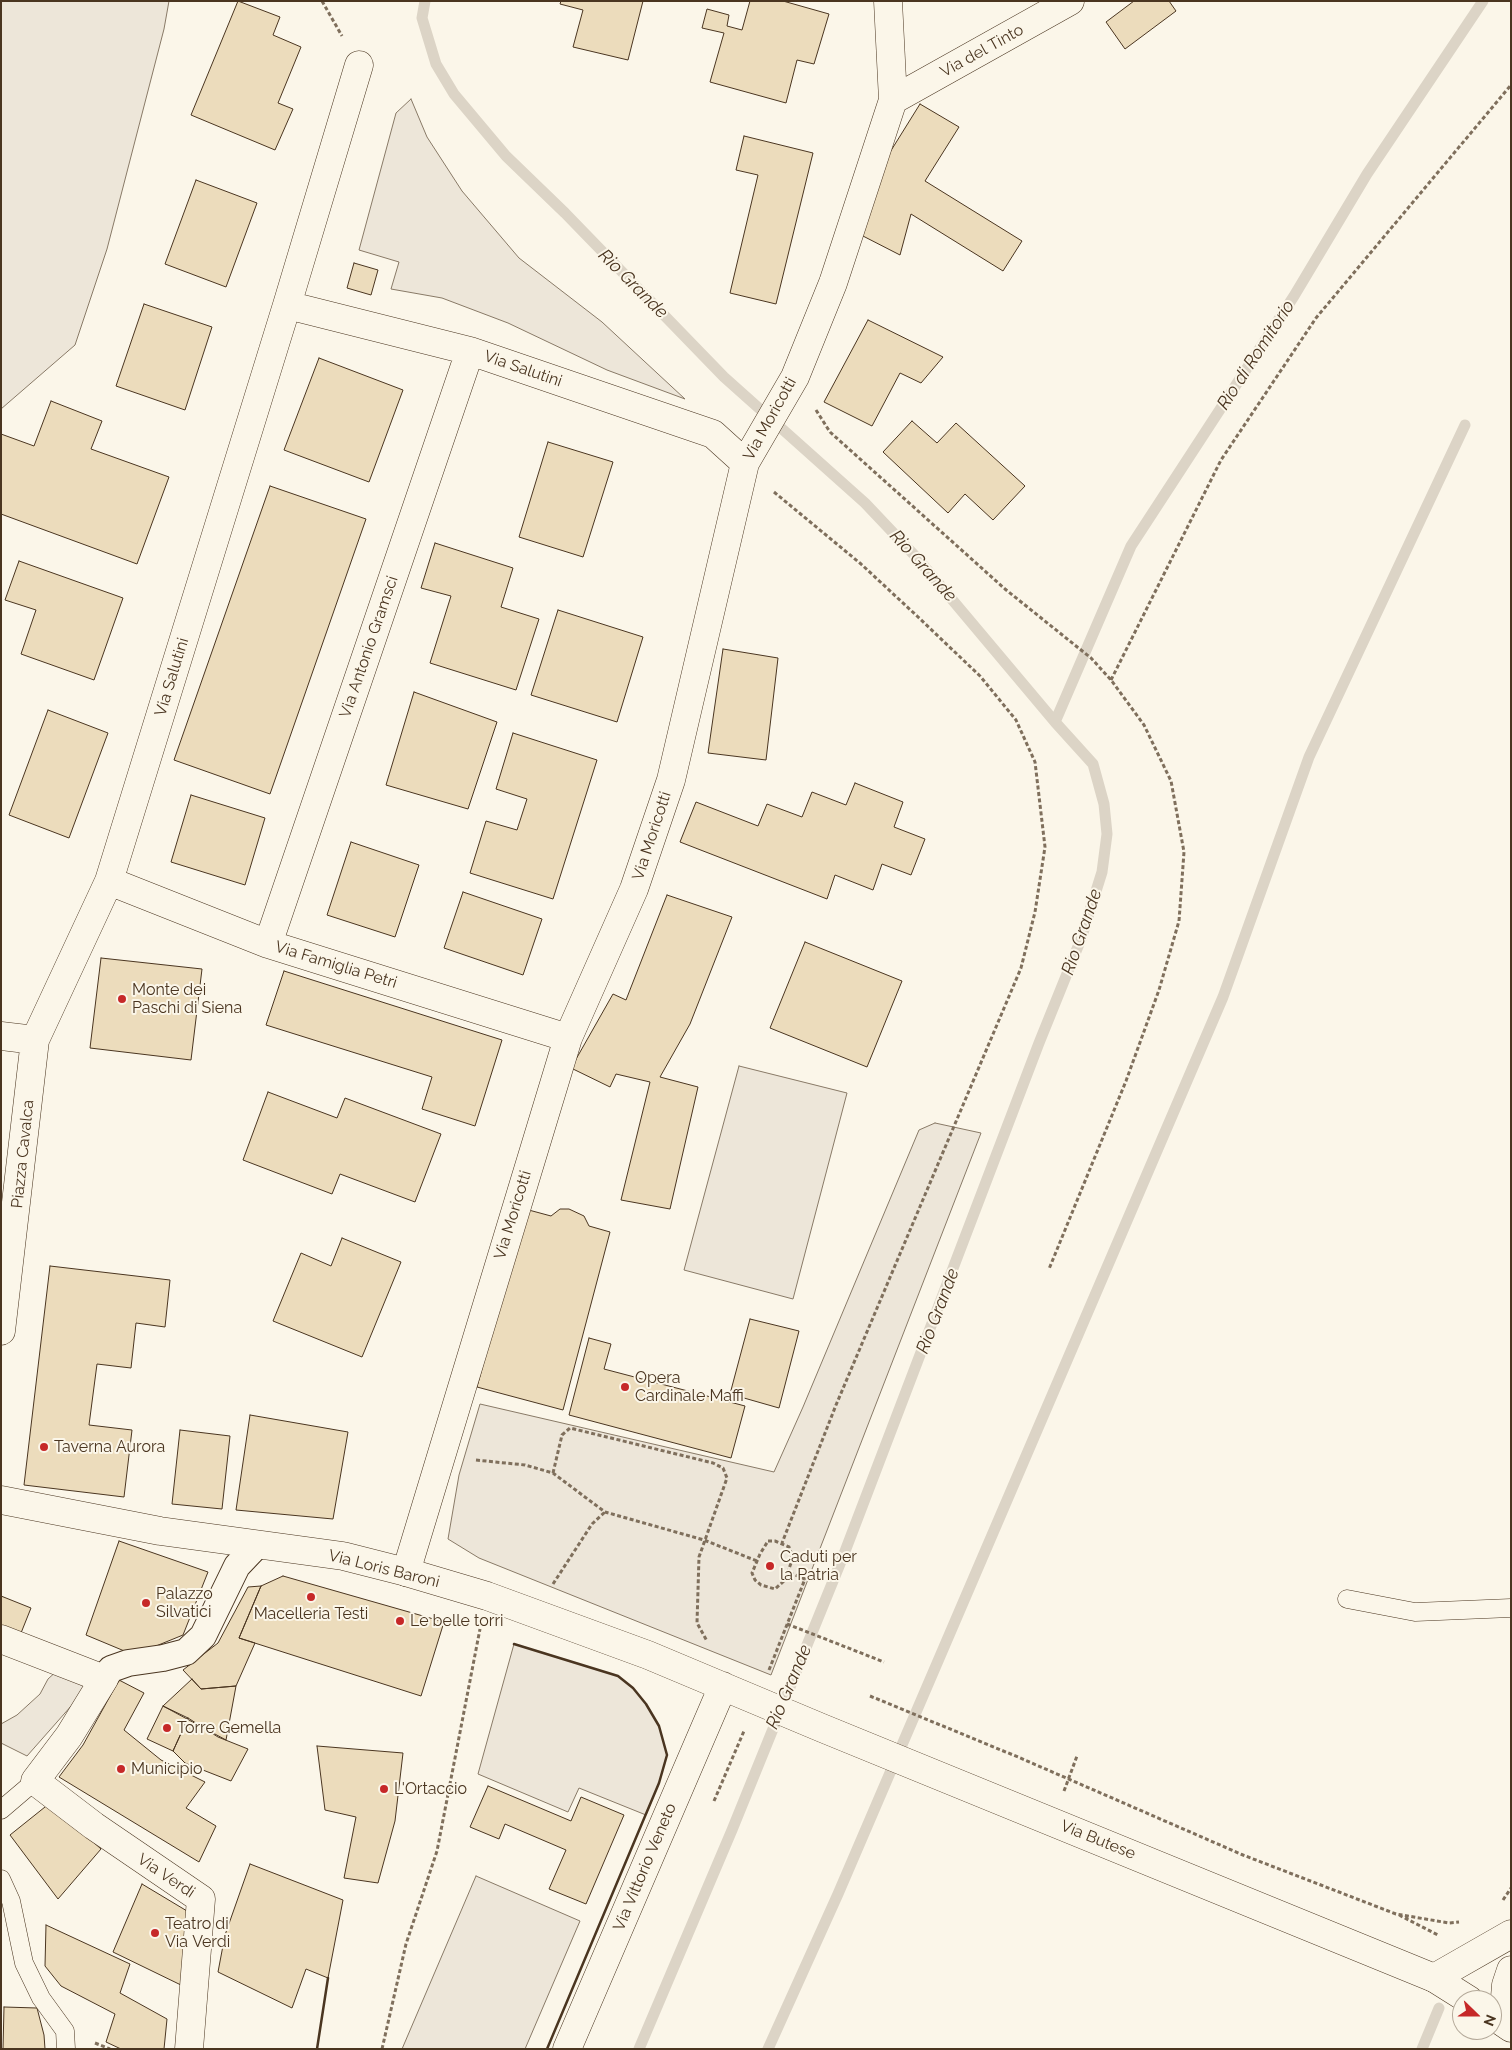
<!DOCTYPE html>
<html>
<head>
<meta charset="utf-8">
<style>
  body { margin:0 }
  #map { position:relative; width:1512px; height:2050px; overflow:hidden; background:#fbf6e9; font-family:Raleway,sans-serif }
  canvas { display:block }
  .frame { position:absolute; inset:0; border:2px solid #4a3520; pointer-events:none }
  .north { position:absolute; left:1452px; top:1990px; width:50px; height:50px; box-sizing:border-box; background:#fbf6e9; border:1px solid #b4a999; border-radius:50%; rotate:112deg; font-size:14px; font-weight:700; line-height:20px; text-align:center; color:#4a3520 }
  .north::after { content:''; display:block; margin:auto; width:18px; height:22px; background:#c62828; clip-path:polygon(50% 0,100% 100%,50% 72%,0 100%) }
</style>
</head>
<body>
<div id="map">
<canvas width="1512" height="2050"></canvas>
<div class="frame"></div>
<div class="north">N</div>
</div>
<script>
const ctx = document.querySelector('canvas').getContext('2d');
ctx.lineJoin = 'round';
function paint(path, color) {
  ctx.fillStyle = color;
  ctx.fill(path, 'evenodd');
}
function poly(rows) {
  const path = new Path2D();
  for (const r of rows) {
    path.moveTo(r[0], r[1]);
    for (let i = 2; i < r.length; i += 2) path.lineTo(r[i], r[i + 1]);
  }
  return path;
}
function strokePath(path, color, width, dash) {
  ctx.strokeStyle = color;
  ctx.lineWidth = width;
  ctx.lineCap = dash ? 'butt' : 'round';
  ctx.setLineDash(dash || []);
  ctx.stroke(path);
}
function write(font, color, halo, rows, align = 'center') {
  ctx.font = font + ' Raleway,sans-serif';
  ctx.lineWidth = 4;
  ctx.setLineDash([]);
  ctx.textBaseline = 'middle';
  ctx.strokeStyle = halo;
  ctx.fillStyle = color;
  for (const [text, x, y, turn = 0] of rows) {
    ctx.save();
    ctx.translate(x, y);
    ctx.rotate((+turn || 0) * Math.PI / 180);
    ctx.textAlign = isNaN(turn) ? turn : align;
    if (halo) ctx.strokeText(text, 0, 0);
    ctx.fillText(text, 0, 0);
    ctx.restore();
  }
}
const green = poly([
  [1,1,169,1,164,29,107,249,75,345,1,409,1,1],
  [411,99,427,137,462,191,519,258,602,322,685,399,607,370,508,323,442,298,391,289,399,262,359,250,396,113,411,99],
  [739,1066,847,1093,793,1299,684,1270,739,1066],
  [935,1123,981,1133,771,1675,479,1558,448,1539,459,1475,480,1404,774,1472,803,1407,919,1130,935,1123],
  [514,1644,618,1676,633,1688,646,1704,659,1726,667,1755,659,1783,646,1815,579,1788,568,1812,478,1774,514,1644],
  [59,1669,82,1677,84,1688,72,1705,27,1756,1,1743,1,1724,17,1715,40,1694,48,1679,59,1669],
  [476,1876,580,1921,525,2049,402,2049,476,1876]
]);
paint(green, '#ede6d9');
strokePath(green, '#887966', 1);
strokePath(poly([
  [425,1,422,18,436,64,454,94,506,156,565,213,724,377,865,503,918,559,1055,722,1093,764,1104,804,1107,834,1102,872,1081,939,1039,1043,844,1554,732,1830,639,2049],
  [1055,722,1131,546,1294,296,1367,174,1483,1],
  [768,2049,838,1894,1223,997,1309,757,1465,425],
  [1422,2049,1439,2008]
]), '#dcd4c6', 11);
const building = poly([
  [238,1,280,17,273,35,301,47,278,103,293,109,275,150,191,115,238,1],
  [561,1,643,1,628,60,573,47,583,10,560,4,561,1],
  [750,1,783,1,829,14,814,64,797,60,786,103,710,82,724,33,702,28,707,9,729,15,727,26,742,30,750,1],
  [1134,1,1169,1,1176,11,1125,49,1106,22,1134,1],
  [920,104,959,127,925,181,1022,241,1003,271,911,214,900,255,861,235,887,157,920,104],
  [744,136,813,153,776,304,730,293,758,175,736,170,744,136],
  [196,180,257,203,226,287,165,264,196,180],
  [354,263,378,270,371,295,347,288,354,263],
  [144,304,212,327,185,410,116,386,144,304],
  [868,320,943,357,921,383,900,373,872,426,824,402,868,320],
  [319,358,403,390,369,482,284,450,319,358],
  [51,401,102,421,91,449,169,477,137,564,1,514,1,434,34,446,51,401],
  [912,421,937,443,956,423,1025,486,993,520,965,494,948,513,883,452,912,421],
  [548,442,613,462,583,557,519,537,548,442],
  [270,486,366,519,270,794,174,760,270,486],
  [435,543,513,568,501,607,539,619,516,690,430,663,451,596,421,588,435,543],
  [19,561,123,598,94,680,21,654,36,610,5,600,19,561],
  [558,610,643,637,617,722,531,695,558,610],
  [723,649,778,658,766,760,708,753,723,649],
  [414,692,497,722,468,809,386,785,414,692],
  [48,710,108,733,69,838,9,815,48,710],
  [513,733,597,760,553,899,470,873,486,821,517,830,527,799,496,789,513,733],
  [855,783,903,802,894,827,925,839,911,875,882,864,873,890,835,875,827,899,680,842,696,802,758,826,767,804,802,817,812,792,846,805,855,783],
  [191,795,265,818,245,885,171,862,191,795],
  [351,842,419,865,395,937,327,915,351,842],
  [463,892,542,919,523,975,444,948,463,892],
  [667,895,732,917,690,1024,660,1077,698,1087,670,1209,621,1200,650,1082,616,1074,610,1087,571,1068,613,994,626,1000,667,895],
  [805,942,902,981,867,1067,770,1028,805,942],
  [101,958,202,969,191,1060,90,1048,101,958],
  [284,971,502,1040,475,1126,422,1109,432,1077,266,1025,284,971],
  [268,1092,337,1118,345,1098,441,1134,415,1202,340,1174,332,1194,243,1160,268,1092],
  [525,1209,551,1216,560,1209,569,1209,584,1216,589,1226,610,1232,563,1410,477,1387,525,1209],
  [342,1238,401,1262,362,1357,273,1321,301,1253,331,1266,342,1238],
  [50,1266,170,1280,165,1327,136,1323,131,1368,97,1364,89,1425,132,1430,124,1497,24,1485,50,1266],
  [750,1319,799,1331,779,1408,730,1394,750,1319],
  [589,1338,611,1344,604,1369,745,1406,731,1458,569,1415,589,1338],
  [250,1415,348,1432,333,1519,236,1510,250,1415],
  [180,1430,230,1436,222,1509,172,1504,180,1430],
  [119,1541,208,1572,183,1635,134,1655,86,1635,119,1541],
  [283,1576,444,1622,421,1696,239,1638,261,1586,283,1576],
  [261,1586,239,1638,255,1643,236,1686,201,1689,183,1670,218,1643,248,1587,261,1586],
  [1,1596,31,1608,21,1633,1,1628,1,1596],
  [192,1679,201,1689,236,1686,226,1740,163,1706,192,1679],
  [119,1680,144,1693,124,1730,161,1760,205,1782,186,1808,216,1826,199,1862,59,1777,83,1745,119,1680],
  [163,1706,188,1718,173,1751,147,1739,163,1706],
  [188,1718,218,1737,248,1749,231,1781,185,1763,173,1751,188,1718],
  [317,1746,403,1753,395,1821,378,1883,344,1878,356,1817,325,1810,317,1746],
  [488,1786,571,1821,581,1797,624,1815,586,1904,549,1889,566,1850,505,1824,499,1839,470,1827,488,1786],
  [50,1803,101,1849,58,1899,10,1835,50,1803],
  [250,1864,343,1900,328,1978,306,1969,292,2008,218,1972,225,1935,250,1864],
  [142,1884,192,1914,183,1986,113,1952,142,1884],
  [46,1925,130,1964,120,1993,167,2019,164,2049,121,2049,106,2042,115,2014,61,1986,45,1966,46,1925],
  [4,2007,37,2008,44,2035,45,2049,3,2049,4,2007]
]);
paint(building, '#ecdcbc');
strokePath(building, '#4a3520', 1);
const service = poly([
  [1347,1599,1415,1612,1511,1608],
  [1,1810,35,1781],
  [1,1879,11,1901,24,1963,41,1998,65,2031,66,2049]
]);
const pedestrian = poly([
  [104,1679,111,1669,128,1663,163,1658,186,1652,203,1636,237,1566,256,1546]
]);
const minor = poly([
  [893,100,1070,1],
  [287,305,470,351,713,434,745,463],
  [109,881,268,944,568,1038],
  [268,944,470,351],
  [1,1036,35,1040],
  [1,1331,35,1040,109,881,287,305,359,65],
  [406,1572,568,1038,634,889,671,780,745,463,795,377,833,283,893,100,888,1],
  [1,1639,104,1679,69,1736,35,1781,94,1826,201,1899,189,2049],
  [1511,1970,1506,1985,1503,2022,1511,2020],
  [1434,1978,1511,1934]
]);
const tertiary = poly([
  [1,1500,160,1531,343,1556,406,1572,487,1596,648,1655,822,1728,1434,1978,1469,2000],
  [1492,2015,1511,2028],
  [567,2049,723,1686]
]);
strokePath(service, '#4a3520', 19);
strokePath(pedestrian, '#4a3520', 28);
strokePath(minor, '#4a3520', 29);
strokePath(tertiary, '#4a3520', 29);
strokePath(poly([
  [322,1,342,36],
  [816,410,830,432,1005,589,1091,658,1111,680,1144,725,1171,781,1184,852,1179,921,1159,990,1126,1081,1049,1269],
  [774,492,861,564,917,616,980,676,1016,720,1035,762,1045,847,1035,912,1021,968,836,1405,782,1543],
  [1111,680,1221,460,1316,318,1511,85],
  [476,1460,525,1465,553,1473,605,1512,704,1540,757,1561],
  [553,1473,562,1435,570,1428,713,1463,723,1468,727,1478,699,1557,697,1623,707,1641],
  [768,1541,775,1541,789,1547,792,1555,791,1563,785,1580,775,1589,761,1585,755,1580,752,1573,760,1554,768,1541],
  [553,1584,592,1524,605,1512],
  [787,1624,884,1662],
  [769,1670,805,1579,788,1572],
  [870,1696,1018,1757,1243,1855,1396,1914,1449,1923,1459,1922],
  [1064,1791,1077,1756],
  [714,1801,744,1731],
  [1503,1900,1511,1888],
  [1399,1915,1438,1935],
  [95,2043,110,2049],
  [382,2049,406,1944,437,1851,480,1629]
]), '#7f6f5c', 3, [4, 2.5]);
strokePath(service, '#fbf6e9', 18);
strokePath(pedestrian, '#fbf6e9', 26);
strokePath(minor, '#fbf6e9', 28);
strokePath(tertiary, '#fbf6e9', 28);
strokePath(poly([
  [514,1644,618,1676,633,1688,646,1704,659,1726,667,1755,659,1783,547,2049],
  [317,2049,328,1978]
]), '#4a3520', 2.5);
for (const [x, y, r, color] of [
  [122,999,5,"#c62828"],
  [625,1387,5,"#c62828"],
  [44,1447,5,"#c62828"],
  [770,1566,5,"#c62828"],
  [311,1597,5,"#c62828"],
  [146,1603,5,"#c62828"],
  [400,1621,5,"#c62828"],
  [167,1728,5,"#c62828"],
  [121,1769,5,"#c62828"],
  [384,1789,5,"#c62828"],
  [155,1933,5,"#c62828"]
]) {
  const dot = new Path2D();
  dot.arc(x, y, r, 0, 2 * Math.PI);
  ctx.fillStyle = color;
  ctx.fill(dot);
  strokePath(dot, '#fbf6e9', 2);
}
write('16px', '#4a3520', '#fbf6e9', [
  ["Via del Tinto",982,51,-29],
  ["Via Salutini",523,369,19],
  ["Via Moricotti",770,419,-61],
  ["Via Antonio Gramsci",369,647,-71],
  ["Via Salutini",172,677,-73],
  ["Via Moricotti",652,836,-72],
  ["Via Famiglia Petri",336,965,17],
  ["Piazza Cavalca",23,1154,-84],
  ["Via Moricotti",513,1215,-73],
  ["Via Loris Baroni",384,1569,14],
  ["Via Butese",1098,1840,22],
  ["Via Vittorio Veneto",645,1867,-67],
  ["Via Verdi",166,1876,34]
]);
write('16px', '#4a3520', '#fbf6e9', [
  ["Monte dei",132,990],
  ["Paschi di Siena",132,1008],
  ["Opera",635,1378],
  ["Cardinale Maffi",635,1396],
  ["Taverna Aurora",54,1447],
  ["Caduti per",780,1557],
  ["la Patria",780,1575],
  ["Palazzo",156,1594],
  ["Silvatici",156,1612],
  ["Macelleria Testi",311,1614,"center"],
  ["Le belle torri",410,1621],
  ["Torre Gemella",177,1728],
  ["Municipio",131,1769],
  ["L'Ortaccio",394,1789],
  ["Teatro di",165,1924],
  ["Via Verdi",165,1942]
], 'left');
write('italic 18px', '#4a3520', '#fbf6e9', [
  ["Rio Grande",633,284,45],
  ["Rio di Romitorio",1256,355,-57],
  ["Rio Grande",923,566,48],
  ["Rio Grande",1082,932,-71],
  ["Rio Grande",938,1311,-69],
  ["Rio Grande",789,1687,-67]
]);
</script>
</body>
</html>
